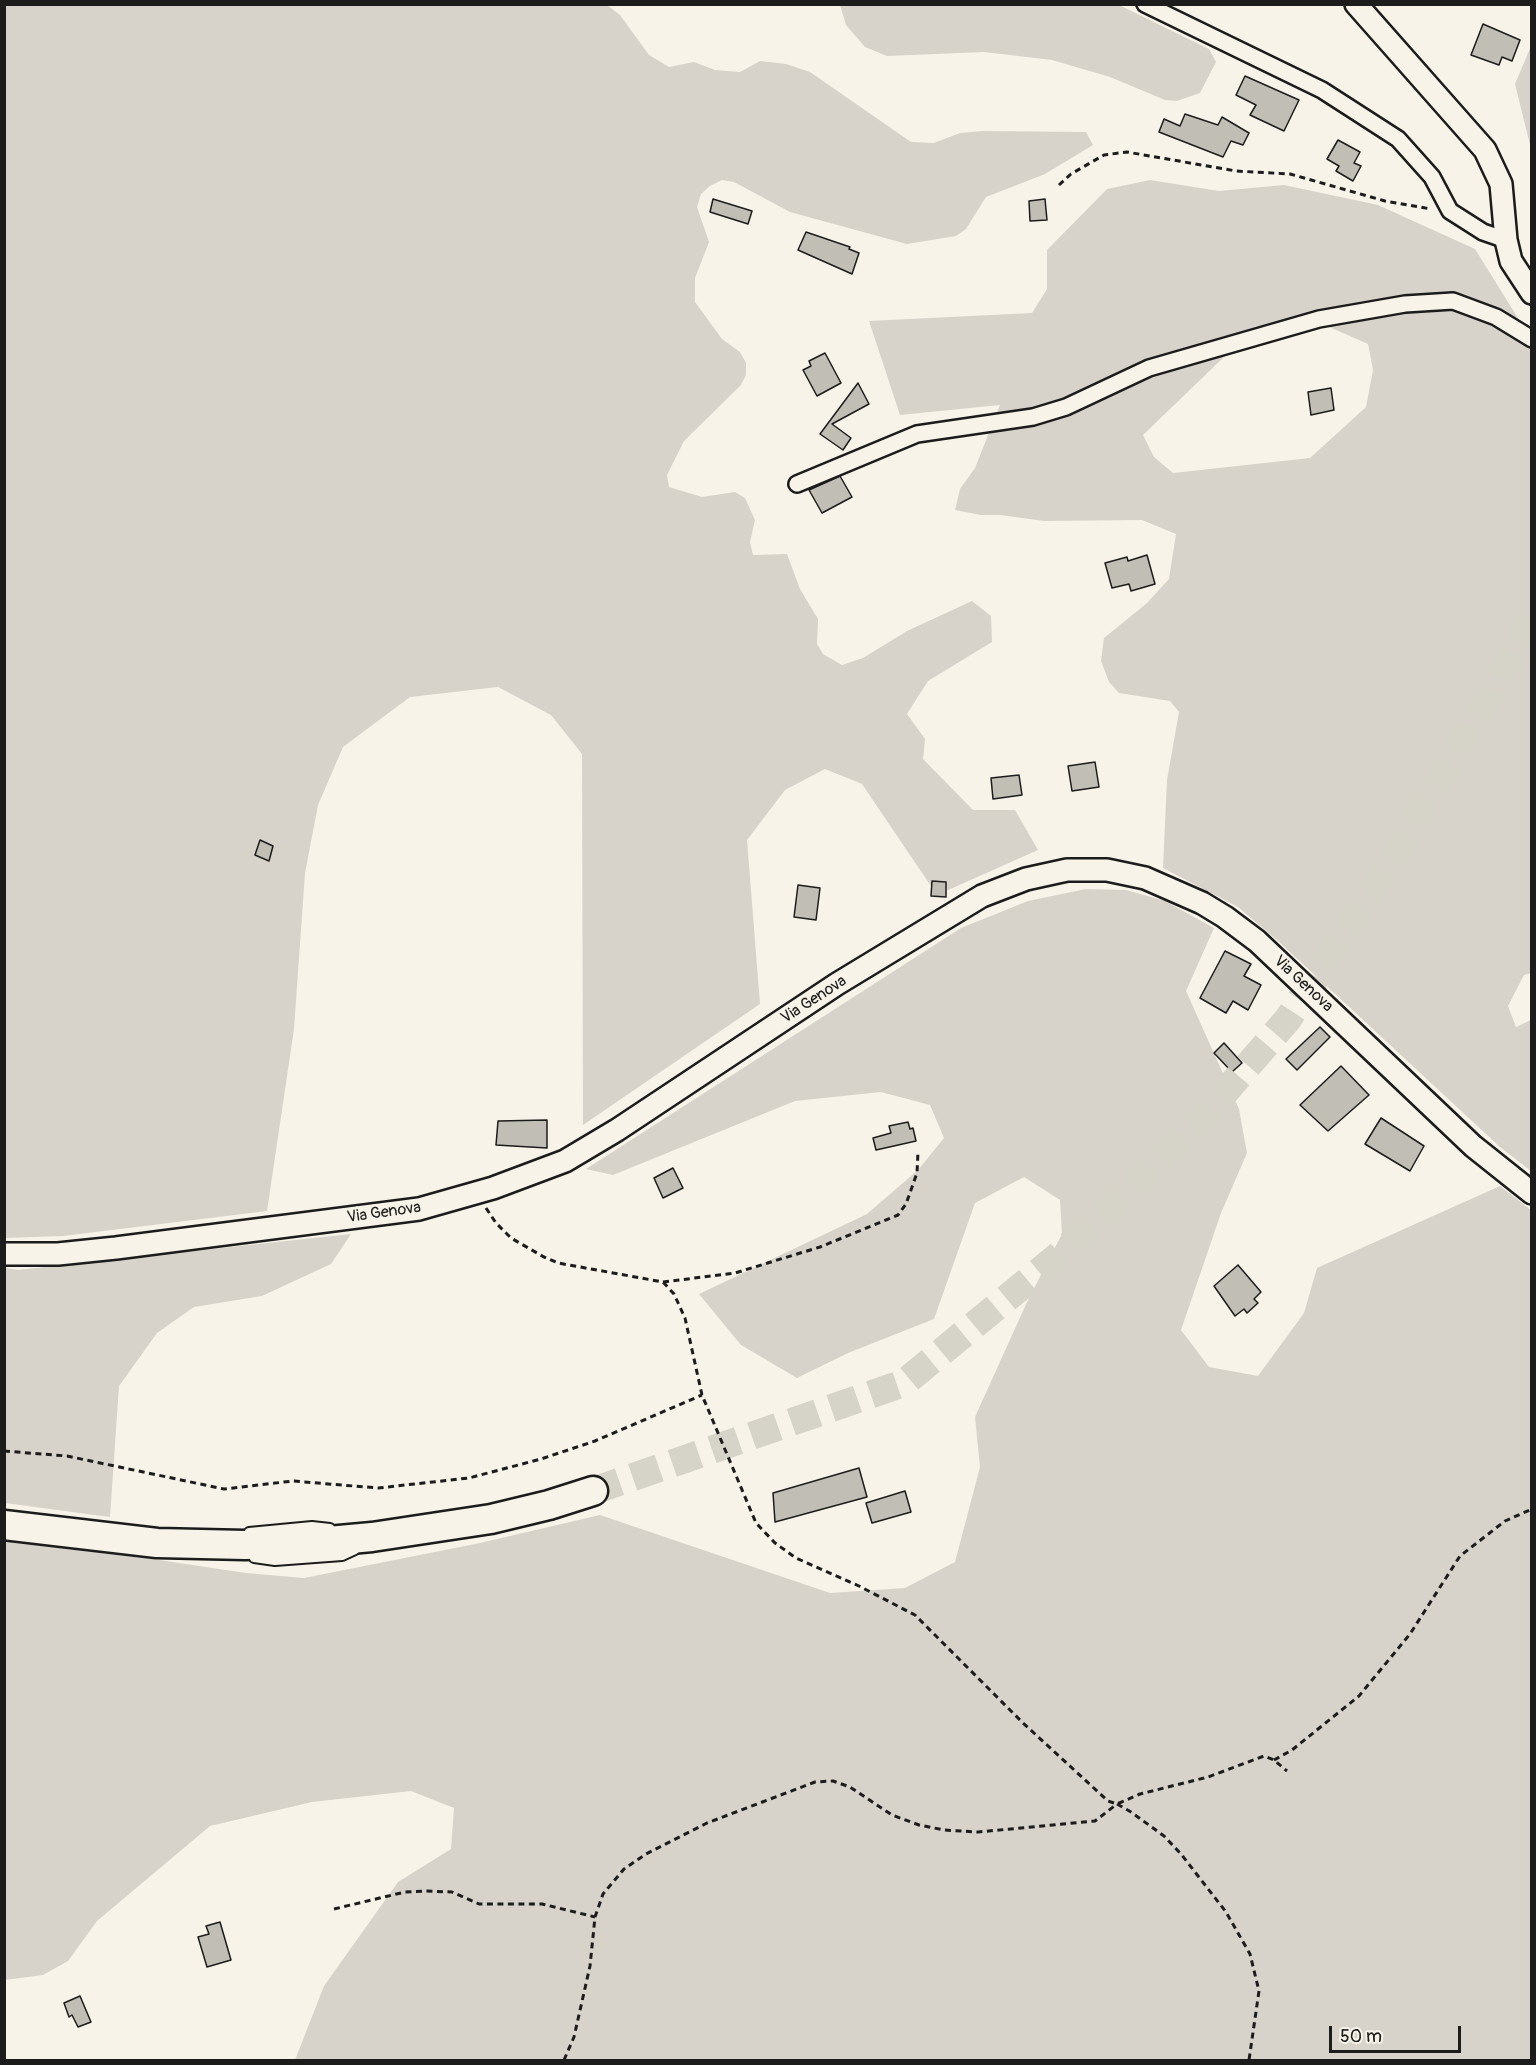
<!DOCTYPE html>
<html>
<head>
<meta charset="utf-8">
<style>
  body { margin:0 }
  #map { position:relative; width:1536px; height:2065px; overflow:hidden; background:#f7f3e8; font-family:Pangolin,sans-serif }
  canvas { display:block }
  .frame { position:absolute; inset:0; border:6px solid #1c1c1c; pointer-events:none }
  .scale { position:absolute; left:1329px; top:2026px; width:132px; height:27px; box-sizing:border-box; border:3px solid #1c1c1c; border-top:0; padding-left:8px; font-size:18px; line-height:21px; white-space:nowrap; color:#1c1c1c; -webkit-text-stroke:4px #f7f3e8; paint-order:stroke }
</style>
</head>
<body>
<div id="map">
<canvas width="1536" height="2065"></canvas>
<div class="frame"></div>
<div class="scale">50 m</div>
</div>
<script>
const ctx = document.querySelector('canvas').getContext('2d');
ctx.lineJoin = 'round';
function paint(path, color) {
  ctx.fillStyle = color;
  ctx.fill(path, 'evenodd');
}
function poly(rows) {
  const path = new Path2D();
  for (const r of rows) {
    path.moveTo(r[0], r[1]);
    for (let i = 2; i < r.length; i += 2) path.lineTo(r[i], r[i + 1]);
  }
  return path;
}
function strokePath(path, color, width, dash) {
  ctx.strokeStyle = color;
  ctx.lineWidth = width;
  ctx.lineCap = dash ? 'butt' : 'round';
  ctx.setLineDash(dash || []);
  ctx.stroke(path);
}
function write(font, color, halo, rows, align = 'center') {
  ctx.font = font + ' Pangolin,sans-serif';
  ctx.lineWidth = 5;
  ctx.setLineDash([]);
  ctx.textBaseline = 'middle';
  ctx.strokeStyle = halo;
  ctx.fillStyle = color;
  for (const [text, x, y, turn = 0] of rows) {
    ctx.save();
    ctx.translate(x, y);
    ctx.rotate((+turn || 0) * Math.PI / 180);
    ctx.textAlign = isNaN(turn) ? turn : align;
    if (halo) ctx.strokeText(text, 0, 0);
    ctx.fillText(text, 0, 0);
    ctx.restore();
  }
}
paint(poly([
  [4,5,607,5,620,15,649,55,669,67,694,62,715,70,740,72,760,61,786,64,810,72,911,142,934,143,960,133,983,131,1086,132,1093,145,1045,174,986,197,966,229,956,236,907,244,790,212,734,182,722,180,710,186,701,194,697,207,709,242,695,278,695,302,722,339,740,352,746,363,746,375,741,385,684,441,667,475,669,487,702,497,735,492,745,498,755,520,750,542,753,555,787,554,800,589,818,619,817,644,823,654,842,665,863,658,907,631,972,601,991,616,992,642,928,681,907,714,925,739,923,759,973,810,1015,810,1038,850,937,895,862,784,825,769,785,790,747,840,760,1004,583,1125,582,754,551,715,498,687,410,697,343,747,318,805,305,873,294,1029,267,1211,63,1236,5,1238],
  [840,5,1119,5,1209,49,1216,62,1200,93,1177,101,1165,100,1110,77,1052,60,984,52,887,56,865,47,846,25],
  [1531,46,1532,46,1531,149,1515,84],
  [1150,180,1219,191,1284,185,1378,205,1475,249,1531,339,1532,973,1524,975,1508,1006,1516,1027,1531,1020,1531,1171,1500,1147,1278,941,1238,907,1163,868,1167,780,1179,712,1170,701,1119,693,1109,682,1101,661,1104,638,1147,603,1169,579,1176,534,1142,520,1044,521,1000,515,981,515,955,510,960,489,975,468,1000,405,900,415,869,321,1032,313,1047,289,1047,250,1107,189],
  [1327,326,1368,344,1373,370,1366,407,1310,458,1173,473,1154,457,1143,435,1225,356],
  [1086,889,1126,890,1165,901,1214,928,1186,991,1239,1109,1247,1153,1221,1213,1181,1330,1209,1367,1258,1376,1304,1313,1317,1268,1500,1186,1531,1210,1531,2060,295,2060,324,1986,398,1882,451,1849,454,1808,411,1791,312,1802,210,1826,97,1921,68,1961,43,1975,5,1980,4,1541,159,1560,246,1573,304,1578,480,1543,600,1515,830,1593,905,1588,955,1562,980,1467,975,1417,1027,1302,1062,1234,1060,1200,1024,1177,975,1203,934,1319,848,1353,797,1378,741,1345,699,1294,867,1214,918,1170,944,1138,930,1105,881,1092,795,1101,613,1175,586,1169,961,928,1028,901],
  [351,1234,331,1264,262,1296,194,1307,157,1333,119,1386,110,1517,5,1503,5,1268,18,1270]
]), '#d7d3cb');
const building = poly([
  [1483,24,1520,40,1512,61,1502,57,1499,65,1471,55,1483,24],
  [1245,76,1299,100,1284,131,1250,115,1256,105,1236,95,1245,76],
  [1185,114,1218,125,1222,117,1249,133,1243,145,1231,141,1223,157,1159,132,1164,119,1180,126,1185,114],
  [1338,140,1360,152,1354,163,1361,166,1353,181,1336,171,1339,166,1327,159,1338,140],
  [713,199,752,211,748,224,710,212,713,199],
  [1045,199,1047,220,1030,221,1029,201,1045,199],
  [806,232,850,247,849,249,859,253,852,274,798,250,806,232],
  [825,353,841,383,817,396,803,370,811,366,809,361,825,353],
  [858,383,869,404,832,424,851,438,843,450,820,434,858,383],
  [1331,388,1334,410,1311,415,1308,392,1331,388],
  [840,476,852,497,822,513,809,490,840,476],
  [1147,555,1155,584,1131,591,1129,584,1112,588,1105,563,1127,557,1128,561,1147,555],
  [1095,762,1099,787,1072,791,1068,766,1095,762],
  [1019,775,1022,795,993,799,991,778,1019,775],
  [260,840,273,846,269,861,255,855,260,840],
  [932,881,946,882,946,897,931,896,932,881],
  [798,885,820,888,816,920,794,917,798,885],
  [1225,951,1251,964,1244,976,1261,985,1248,1010,1233,1001,1226,1013,1200,998,1225,951],
  [1320,1027,1330,1037,1297,1070,1286,1059,1320,1027],
  [1224,1043,1242,1063,1232,1072,1214,1053,1224,1043],
  [1341,1066,1369,1095,1328,1131,1300,1105,1341,1066],
  [1381,1118,1424,1146,1410,1171,1365,1144,1381,1118],
  [547,1120,547,1148,496,1145,498,1121,547,1120],
  [908,1122,910,1129,913,1128,916,1141,876,1150,873,1138,891,1133,889,1126,908,1122],
  [673,1168,683,1188,663,1198,654,1178,673,1168],
  [1238,1265,1261,1292,1254,1299,1258,1303,1247,1313,1244,1309,1235,1316,1214,1286,1238,1265],
  [859,1468,867,1497,775,1522,773,1493,859,1468],
  [905,1491,911,1512,872,1523,866,1503,905,1491],
  [220,1922,231,1960,207,1967,198,1937,209,1934,206,1926,220,1922],
  [80,1996,91,2022,78,2027,72,2015,69,2017,64,2003,80,1996]
]);
paint(building, '#c0beb5');
strokePath(building, '#1c1c1c', 1.5);
strokePath(poly([
  [593,1491,904,1383,1058,1256,1201,1120,1288,1019,1385,872,1486,701,1532,617]
]), '#d6d3c9', 28, [28, 14]);
const lane = poly([
  [249,1532,312,1526,330,1528],
  [254,1558,275,1561,342,1556,355,1550]
]);
const street = poly([
  [1145,4,1322,90,1398,139,1432,177,1450,211,1483,232,1506,240],
  [797,484,917,434,1033,417,1066,407,1149,368,1319,319,1405,304,1453,301,1496,317,1532,339]
]);
const secondary = poly([
  [1356,4,1485,150,1501,184,1506,240,1511,261,1532,293],
  [4,1254,58,1254,116,1248,419,1209,493,1188,565,1161,617,1130,837,984,982,896,1026,879,1067,870,1107,870,1145,878,1202,903,1225,917,1257,941,1473,1146,1532,1193]
]);
const highway = poly([
  [4,1525,157,1543,245,1545,306,1543,372,1537,491,1519,549,1505,593,1491]
]);
strokePath(lane, '#1c1c1c', 12);
strokePath(street, '#1c1c1c', 20);
strokePath(secondary, '#1c1c1c', 26);
strokePath(highway, '#1c1c1c', 33);
strokePath(poly([
  [1059,185,1071,174,1104,155,1127,152,1236,171,1290,174,1385,201,1431,209],
  [486,1208,496,1223,511,1238,544,1257,558,1263,663,1282,674,1294,685,1318,702,1395,756,1523,775,1543,796,1558,859,1586,915,1615,1023,1723,1108,1801,1117,1804,1140,1794,1208,1777,1264,1756,1274,1760,1287,1771],
  [663,1282,735,1273,820,1247,898,1215,906,1204,917,1173,918,1152],
  [4,1451,67,1456,224,1489,293,1481,378,1488,469,1478,541,1459,595,1441,702,1395],
  [1274,1760,1292,1750,1359,1696,1410,1634,1460,1556,1505,1521,1532,1509],
  [334,1909,405,1892,425,1891,452,1892,479,1904,542,1904,595,1917],
  [564,2060,574,2037,590,1966,595,1917,603,1894,624,1869,646,1854,707,1823,815,1782,833,1781,850,1787,892,1815,919,1825,944,1830,978,1832,1095,1821,1117,1804,1131,1812,1164,1836,1181,1854,1226,1912,1250,1954,1259,1991,1249,2060]
]), '#1c1c1c', 3, [6, 4.5]);
strokePath(lane, '#f7f3e8', 8);
strokePath(street, '#f7f3e8', 15);
strokePath(secondary, '#f7f3e8', 21);
strokePath(highway, '#f7f3e8', 28);
write('16px', '#1c1c1c', '#f7f3e8', [
  ["Via Genova",1303,984,43],
  ["Via Genova",814,1000,-33],
  ["Via Genova",384,1213,-8]
]);
</script>
</body>
</html>
